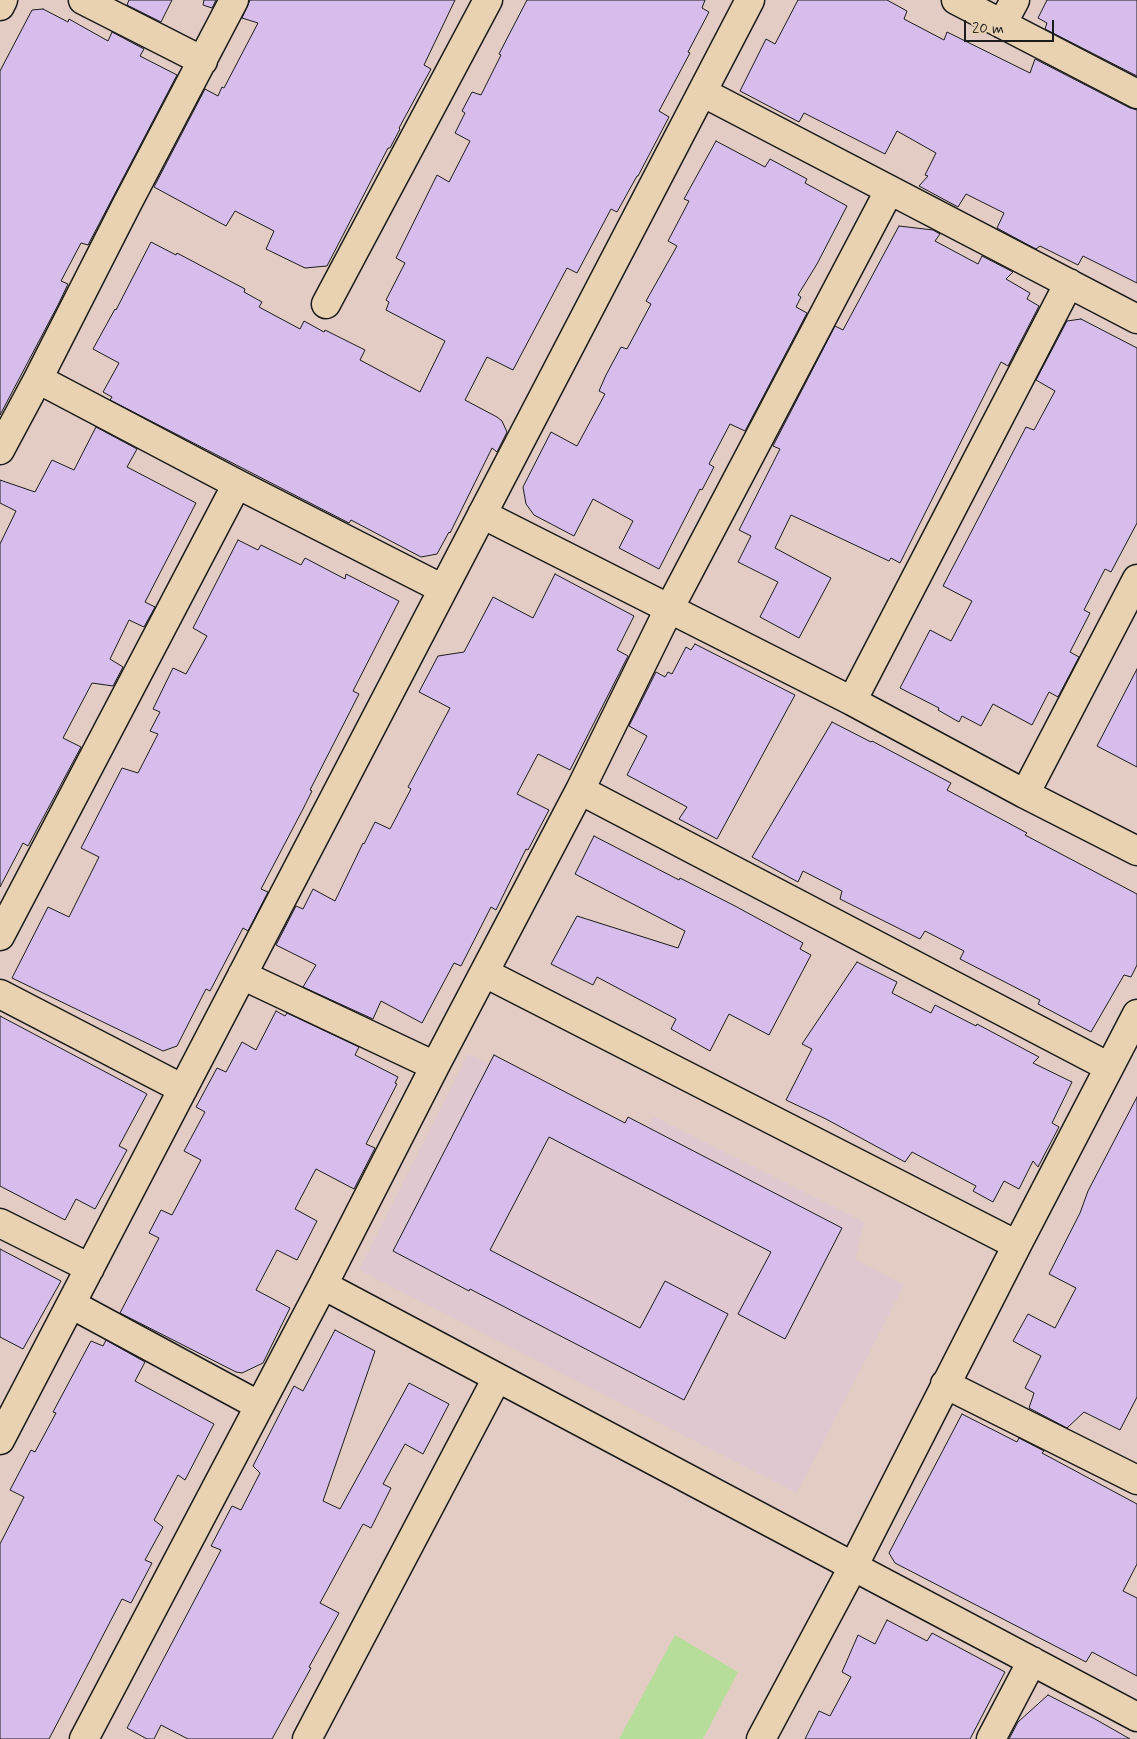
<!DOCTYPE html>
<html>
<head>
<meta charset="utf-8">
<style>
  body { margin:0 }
  #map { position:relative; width:1137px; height:1739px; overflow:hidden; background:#e3ccc3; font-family:Mynerve,sans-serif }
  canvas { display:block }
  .scale { position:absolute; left:964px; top:20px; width:90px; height:22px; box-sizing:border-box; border:2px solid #1c1c1c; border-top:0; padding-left:6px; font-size:15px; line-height:18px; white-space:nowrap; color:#1c1c1c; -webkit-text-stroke:4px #e8d2b2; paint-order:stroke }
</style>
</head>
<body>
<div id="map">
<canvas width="1137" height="1739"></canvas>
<div class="scale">20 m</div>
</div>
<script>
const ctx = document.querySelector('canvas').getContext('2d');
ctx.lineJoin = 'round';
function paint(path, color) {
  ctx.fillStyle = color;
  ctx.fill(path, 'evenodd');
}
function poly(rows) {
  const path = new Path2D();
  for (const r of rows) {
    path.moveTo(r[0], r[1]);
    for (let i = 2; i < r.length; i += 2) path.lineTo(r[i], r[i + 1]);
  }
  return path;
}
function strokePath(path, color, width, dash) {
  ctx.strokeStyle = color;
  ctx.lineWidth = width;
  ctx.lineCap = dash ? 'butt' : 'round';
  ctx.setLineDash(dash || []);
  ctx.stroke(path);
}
paint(poly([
  [468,1054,640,1134,653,1116,864,1222,855,1259,904,1285,797,1493,359,1270]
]), '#dfc8cf');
paint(poly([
  [675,1635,738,1672,703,1739,619,1739]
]), '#b6de9a');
const building = poly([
  [129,0,172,0,161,22,127,5,129,0],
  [204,0,216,0,212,8,203,5,204,0],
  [250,0,455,0,424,65,431,69,399,128,400,129,390,148,388,148,327,266,305,268,266,249,274,231,235,211,226,226,154,187,205,89,218,96,222,87,224,88,258,23,242,18,250,0],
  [527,0,705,0,702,8,709,12,688,52,690,53,659,111,669,117,638,176,637,176,617,212,611,209,577,273,567,268,513,370,487,357,465,400,497,417,502,421,507,432,497,452,492,448,450,533,449,532,437,554,421,557,351,520,349,523,110,400,112,397,103,392,119,363,93,349,115,309,116,310,151,242,176,255,177,253,245,289,244,292,262,302,259,307,300,329,304,321,324,332,325,330,365,350,360,360,420,392,445,341,386,310,389,302,386,300,405,263,396,258,437,175,449,182,470,141,455,133,465,113,462,111,472,92,481,95,501,55,499,54,527,0],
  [798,0,887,0,907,11,904,19,944,40,947,32,1030,73,1035,59,1130,108,1137,110,1137,283,1083,256,1078,265,1040,246,1036,249,1019,240,997,228,1004,213,966,194,958,207,919,186,928,176,925,175,936,153,897,131,885,154,804,113,799,122,740,91,766,39,775,44,798,0],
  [1047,0,1137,0,1137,76,1045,29,1047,23,1038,18,1047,0],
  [43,9,68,22,69,19,108,41,112,32,144,49,140,56,177,75,88,245,81,243,61,281,68,284,58,305,0,415,0,71,32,10,43,9],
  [716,141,765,167,770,159,807,179,805,183,847,206,817,264,798,295,801,297,796,307,807,313,745,431,730,424,709,464,714,467,702,490,700,489,659,569,619,548,633,521,593,499,574,536,534,515,526,504,523,487,551,432,577,446,605,394,599,391,606,375,621,347,627,349,651,304,646,301,677,246,668,241,689,201,684,199,716,141],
  [899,226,933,230,940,234,935,241,978,264,982,256,1013,272,1006,279,1030,293,1027,299,1039,306,1008,366,1001,362,900,563,891,558,889,561,791,515,775,548,831,578,799,638,760,617,778,582,738,562,751,536,739,530,780,449,773,446,835,326,843,330,899,226],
  [1081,319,1137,348,1137,523,1111,572,1105,569,1084,610,1090,613,1070,652,1079,657,1058,697,1049,692,1032,725,993,704,981,726,962,716,959,722,938,710,939,708,900,688,930,630,951,641,972,601,943,586,1026,427,1034,430,1055,391,1036,380,1067,321,1081,319],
  [96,427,137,449,127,467,196,503,145,602,155,607,144,627,129,620,110,659,123,667,113,686,92,683,63,738,81,747,28,846,23,843,0,887,0,544,16,511,0,503,0,480,35,492,52,460,74,470,96,427],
  [238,540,258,550,261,545,301,565,305,558,345,579,346,574,399,601,353,691,359,694,310,790,312,791,303,809,261,889,268,892,248,931,243,928,210,991,206,989,177,1046,163,1051,12,978,48,907,69,917,99,857,81,848,122,768,138,773,158,734,150,731,160,712,153,709,173,668,186,674,207,636,193,628,238,540],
  [555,574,634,616,617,650,628,656,570,770,538,754,517,794,549,810,528,850,526,849,496,910,491,907,461,966,454,963,422,1023,381,1001,373,1019,303,987,316,965,276,945,296,906,303,909,313,889,335,901,363,843,364,844,375,822,390,829,411,789,408,787,450,708,419,692,438,656,464,652,493,597,533,618,555,574],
  [695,644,795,695,717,839,679,819,687,807,627,775,647,736,629,726,656,672,665,677,668,672,672,674,686,647,691,650,695,644],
  [1137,669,1137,767,1097,746,1137,669],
  [832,722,871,742,872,741,951,783,947,790,1027,833,1025,835,1137,894,1137,965,1131,977,1124,975,1091,1032,1038,1004,1040,1000,960,959,964,951,925,931,920,939,840,899,842,891,803,871,798,882,752,857,832,722],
  [594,836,679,880,680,878,735,906,803,943,800,949,811,955,769,1035,729,1014,710,1051,671,1029,676,1019,597,977,593,985,551,964,577,916,678,948,685,931,575,874,594,836],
  [857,962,897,982,892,993,931,1013,935,1005,976,1026,977,1024,1039,1057,1033,1063,1072,1082,1052,1123,1059,1127,1038,1167,1033,1161,1019,1189,1004,1181,993,1202,973,1191,976,1186,912,1152,905,1162,826,1119,786,1100,812,1049,802,1044,857,962],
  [276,1011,285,1016,287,1013,359,1047,355,1055,398,1077,395,1083,397,1084,366,1144,375,1148,354,1189,316,1169,295,1209,317,1221,297,1260,277,1250,256,1290,290,1308,263,1363,242,1373,236,1372,120,1313,159,1238,149,1233,161,1210,172,1215,201,1160,184,1151,205,1112,196,1107,217,1068,226,1072,242,1042,256,1050,276,1011],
  [0,1016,147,1094,119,1146,127,1150,95,1209,76,1199,65,1220,0,1186,0,1016],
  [494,1055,625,1123,628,1117,842,1228,785,1339,738,1314,771,1252,549,1137,490,1250,640,1328,665,1281,728,1314,684,1400,470,1289,469,1291,393,1251,494,1055],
  [1137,1097,1137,1397,1120,1430,1084,1412,1067,1428,1029,1408,1034,1393,1025,1388,1041,1356,1013,1341,1028,1314,1055,1328,1076,1288,1049,1274,1080,1213,1088,1191,1137,1097],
  [0,1249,61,1281,23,1349,0,1337,0,1249],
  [335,1330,375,1351,323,1501,340,1509,409,1383,449,1404,423,1454,405,1444,383,1484,391,1488,371,1528,363,1524,320,1603,339,1613,309,1667,311,1668,272,1739,188,1739,161,1725,154,1739,147,1739,127,1728,221,1550,211,1546,232,1506,241,1510,260,1473,253,1466,294,1386,303,1391,335,1330],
  [106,1340,145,1362,135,1381,214,1424,185,1480,178,1475,154,1520,163,1527,145,1560,152,1563,131,1603,122,1599,49,1739,0,1739,0,1544,24,1497,10,1490,31,1450,35,1452,56,1413,53,1412,91,1341,103,1346,106,1340],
  [962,1414,1017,1442,1019,1438,1044,1451,1042,1453,1137,1504,1137,1564,1123,1591,1137,1598,1137,1676,1092,1652,1086,1662,895,1563,889,1553,962,1414],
  [887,1620,927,1641,932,1633,1005,1672,970,1739,805,1739,819,1711,830,1716,851,1677,842,1672,858,1635,875,1644,887,1620],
  [1048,1695,1095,1719,1130,1739,1009,1739,1018,1722,1048,1695]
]);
paint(building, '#d6bdec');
strokePath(building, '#1c1c1c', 1);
const street = poly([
  [83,0,203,61],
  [956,0,1137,94],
  [0,6,3,0],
  [1002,24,1015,0],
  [702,92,1137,319],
  [326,304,488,0],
  [38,379,237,484,443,589],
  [0,450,38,379,127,204,234,0],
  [482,514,852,701,1025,794,1137,851],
  [852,701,1069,283],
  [580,790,1109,1067],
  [1025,794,1137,579],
  [0,936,237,484],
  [485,973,1017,1245],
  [242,975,435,1066],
  [0,994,183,1089],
  [0,1223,90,1268],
  [323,1285,1137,1717],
  [71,1304,258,1405],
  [945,1384,1137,1480],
  [0,1440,750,0],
  [84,1739,323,1285,435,1066,580,790,670,607,889,191],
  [307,1739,497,1378],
  [761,1739,853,1567,1017,1245,1137,1014],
  [991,1739,1032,1661]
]);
strokePath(street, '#1c1c1c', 31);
strokePath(street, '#e8d2b2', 28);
</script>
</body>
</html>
